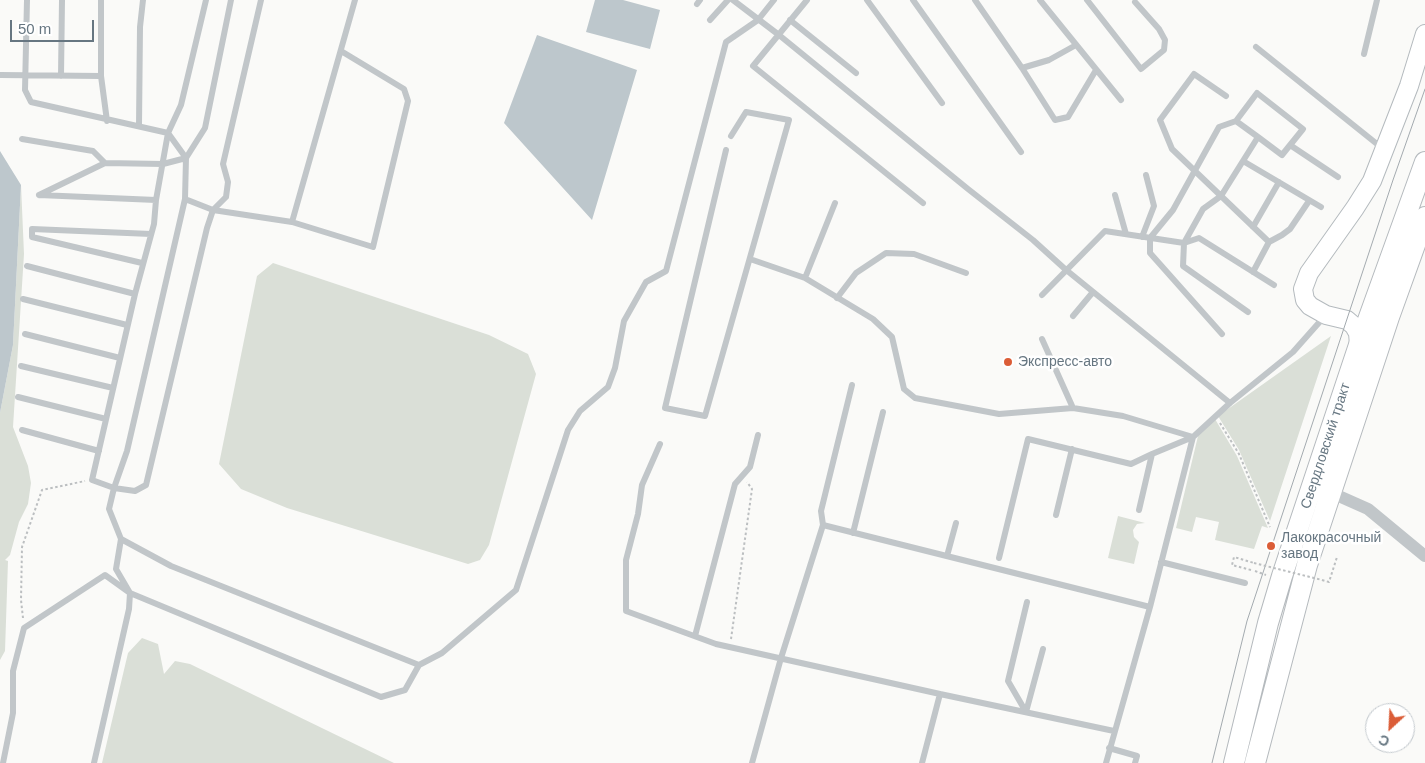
<!DOCTYPE html>
<html>
<head>
<meta charset="utf-8">
<style>
  body { margin:0 }
  #map { position:relative; width:1425px; height:763px; overflow:hidden; background:#fafaf8; font-family:Helvetica,sans-serif }
  canvas { display:block }
  .north { position:absolute; left:1365px; top:703px; width:50px; height:50px; box-sizing:border-box; background:#fff; border:1px solid #c2c8cd; border-radius:50%; rotate:205deg; font-size:14px; font-weight:700; line-height:20px; text-align:center; color:#667681 }
  .north::after { content:''; display:block; margin:auto; width:18px; height:22px; background:#db5d37; clip-path:polygon(50% 0,100% 100%,50% 72%,0 100%) }
  .scale { position:absolute; left:10px; top:20px; width:84px; height:22px; box-sizing:border-box; border:2px solid #667681; border-top:0; padding-left:6px; font-size:15px; line-height:18px; white-space:nowrap; color:#667681; -webkit-text-stroke:4px #fff; paint-order:stroke }
</style>
</head>
<body>
<div id="map">
<canvas width="1425" height="763"></canvas>
<div class="north">С</div>
<div class="scale">50 m</div>
</div>
<script>
const ctx = document.querySelector('canvas').getContext('2d');
ctx.lineJoin = 'round';
function paint(path, color) {
  ctx.fillStyle = color;
  ctx.fill(path, 'evenodd');
}
function poly(rows) {
  const path = new Path2D();
  for (const r of rows) {
    path.moveTo(r[0], r[1]);
    for (let i = 2; i < r.length; i += 2) path.lineTo(r[i], r[i + 1]);
  }
  return path;
}
function strokePath(path, color, width, dash) {
  ctx.strokeStyle = color;
  ctx.lineWidth = width;
  ctx.lineCap = dash ? 'butt' : 'round';
  ctx.setLineDash(dash || []);
  ctx.stroke(path);
}
function write(font, color, halo, rows, align = 'center') {
  ctx.font = font + ' Helvetica,sans-serif';
  ctx.lineWidth = 5;
  ctx.setLineDash([]);
  ctx.textBaseline = 'middle';
  ctx.strokeStyle = halo;
  ctx.fillStyle = color;
  for (const [text, x, y, turn = 0] of rows) {
    ctx.save();
    ctx.translate(x, y);
    ctx.rotate((+turn || 0) * Math.PI / 180);
    ctx.textAlign = isNaN(turn) ? turn : align;
    if (halo) ctx.strokeText(text, 0, 0);
    ctx.fillText(text, 0, 0);
    ctx.restore();
  }
}
paint(poly([
  [21,185,24,254,13,427,28,466,31,483,28,504,19,522,10,555,5,560,8,561,5,651,0,660,0,413,13,345],
  [273,263,489,335,528,354,536,374,489,545,480,560,468,564,287,508,241,489,219,464,257,276],
  [1331,336,1270,521,1239,450,1218,416],
  [1215,419,1237,456,1268,528,1262,526,1254,549,1215,540,1219,522,1196,517,1192,532,1176,528,1198,436],
  [1118,516,1145,523,1137,524,1133,530,1134,537,1139,542,1134,564,1108,558],
  [142,638,158,644,164,674,175,661,190,664,394,763,102,763,128,653]
]), '#dadfd7');
paint(poly([
  [595,0,623,0,660,10,650,49,586,32],
  [537,35,637,70,592,220,504,123],
  [0,151,21,185,13,345,0,413]
]), '#bdc7cc');
const secondary = poly([
  [1359,345,1358,333,1354,326,1347,320,1326,315,1310,306,1305,300,1303,289,1309,273,1355,208,1372,181,1409,86,1425,34]
]);
const primary = poly([
  [1234,763,1268,623,1282,576,1359,345,1425,162],
  [1255,763,1307,565,1389,317,1425,217]
]);
strokePath(secondary, '#b4babe', 20);
strokePath(primary, '#b5babe', 22);
strokePath(poly([
  [1220,423,1239,454,1270,527],
  [1251,570,1232,565,1234,557,1254,563],
  [1255,571,1266,575],
  [1322,580,1329,582,1337,557],
  [23,618,21,600,22,547,42,490,85,481],
  [731,639,752,489,747,482]
]), '#bcbfc1', 2, [2.5, 2.5]);
strokePath(poly([
  [27,0,25,90,31,102,168,133,186,158,163,164,105,163,39,195],
  [101,0,101,76,107,121],
  [206,0,181,105,168,133,156,200,154,224,135,294,92,480,114,488,135,491,146,485,207,228,213,210,226,197,228,182,223,164,261,0],
  [733,0,779,35,968,189,1033,240,1065,269,1230,403],
  [807,0,753,66,923,203],
  [867,0,942,103],
  [913,0,1021,152],
  [975,0,1022,68,1055,120,1068,117,1096,70],
  [1040,0,1121,100],
  [1087,0,1141,69,1164,50,1165,40,1159,29,1135,2],
  [697,4,700,0],
  [710,20,728,0],
  [790,20,856,73],
  [1256,47,1382,148],
  [1364,54,1377,0],
  [1022,68,1049,60,1076,45],
  [0,75,101,76],
  [61,76,62,0],
  [1226,96,1194,74,1160,120,1172,149,1269,242,1253,272],
  [1236,121,1258,137],
  [139,126,140,27,143,0],
  [22,139,93,151,105,163],
  [1290,145,1338,177],
  [726,150,665,408,705,416,789,120,746,112,731,136],
  [1243,161,1321,207],
  [39,195,156,200],
  [1115,195,1126,234],
  [185,199,213,210,292,222,373,247,408,101,404,89,341,51],
  [292,222,355,0],
  [1253,227,1279,182],
  [1142,237,1154,206,1146,175],
  [1269,242,1282,235,1290,229,1309,201],
  [750,259,805,278,873,319,892,337,904,389,915,398,999,414,1073,408,1123,416,1193,437,1152,454,1139,510],
  [142,263,32,237,32,229,151,234],
  [27,266,135,294],
  [805,278,835,203],
  [1042,295,1105,231,1184,243,1199,238,1274,285],
  [837,298,856,273,886,253,914,254,966,273],
  [23,299,127,325],
  [1073,316,1093,292],
  [25,334,120,358],
  [1222,334,1150,253,1150,238,1173,210,1219,127,1236,121,1257,93,1303,129,1282,155,1258,137,1221,196,1203,209,1184,243,1183,266,1248,312],
  [1042,339,1073,408],
  [21,366,113,388],
  [18,397,106,419],
  [22,430,99,451],
  [660,444,642,485,638,514,626,560,626,611,716,644,940,694,1114,731],
  [1056,515,1072,449],
  [823,525,1150,607],
  [853,533,883,412],
  [121,539,171,566,419,665,442,653,516,590,568,430,580,411,608,387,615,368,624,321,646,282,666,271,726,42,758,20,774,0],
  [947,556,956,523],
  [999,558,1028,439,1131,464,1152,454],
  [1161,562,1245,583],
  [1027,602,1008,681,1026,712,1043,649],
  [695,636,735,484,750,467,758,435],
  [1109,748,1137,756,1135,763],
  [3,763,13,713,13,671,24,628,105,575,130,593,381,697,405,690,419,665],
  [94,763,129,609,130,593,116,569,121,539,109,509,114,488,127,451,185,199,186,158,205,128,231,0],
  [752,763,781,658,823,525,821,511,852,385],
  [922,763,940,694],
  [1106,763,1150,607,1193,437,1230,403,1293,352,1324,317]
]), '#c1c6c9', 6);
strokePath(poly([
  [1332,493,1368,509,1425,556]
]), '#c1c6c9', 12);
strokePath(secondary, '#fff', 18);
strokePath(primary, '#fff', 20);
strokePath(poly([
  [1212,763,1247,621,1393,180,1425,89]
]), '#a3aaaf', 1);
strokePath(poly([
  [1254,563,1322,580]
]), '#bcbfc1', 2, [2.5, 2.5]);
for (const [x, y, r, color] of [
  [1008,362,5,"#db5d37"],
  [1271,546,5,"#db5d37"]
]) {
  const dot = new Path2D();
  dot.arc(x, y, r, 0, 2 * Math.PI);
  ctx.fillStyle = color;
  ctx.fill(dot);
  strokePath(dot, '#fff', 2);
}
write('14px', '#667681', '#fff', [
  ["Экспресс-авто",1018,362],
  ["Лакокрасочный",1281,538],
  ["завод",1281,554]
], 'left');
write('14px', '#667681', '#fff', [
  ["Свердловский тракт",1326,446,-72]
]);
</script>
</body>
</html>
